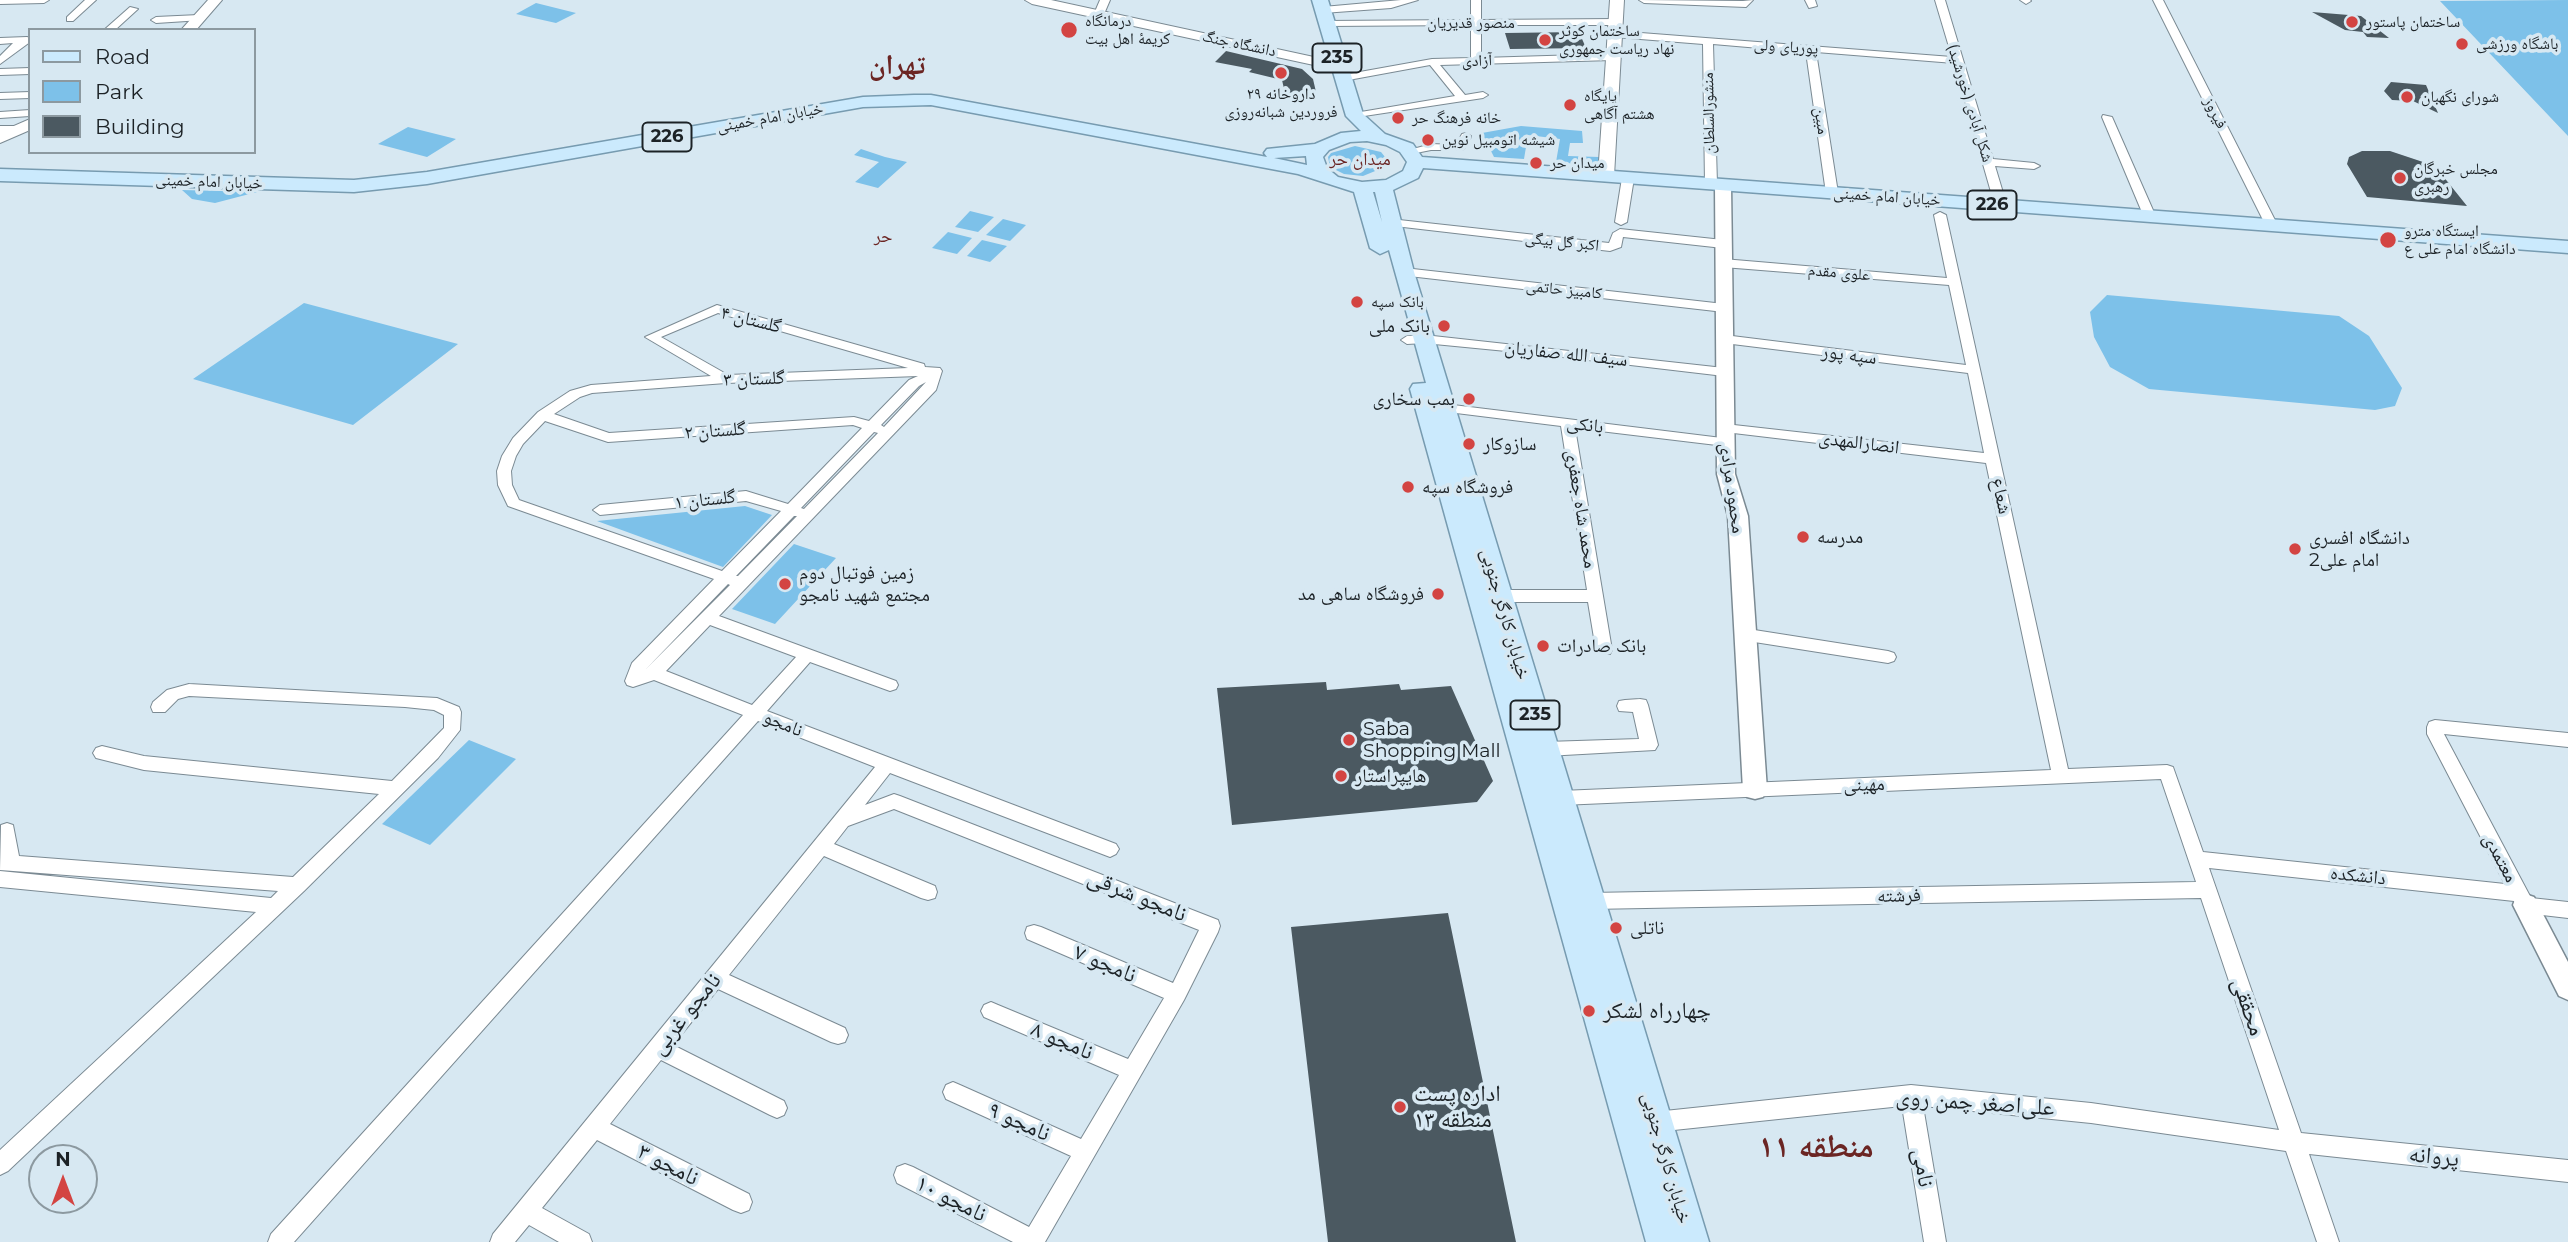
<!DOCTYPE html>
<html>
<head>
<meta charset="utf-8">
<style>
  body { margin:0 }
  #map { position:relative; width:2568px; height:1242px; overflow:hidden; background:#d7e8f2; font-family:Montserrat,sans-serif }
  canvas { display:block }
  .legend { position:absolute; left:28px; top:28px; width:228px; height:126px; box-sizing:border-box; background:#d7e8f2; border:2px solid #8c99a0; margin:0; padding:9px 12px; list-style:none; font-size:21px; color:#1c2226 }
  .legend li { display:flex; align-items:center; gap:14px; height:35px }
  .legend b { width:35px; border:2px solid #8c99a0 }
  .north { position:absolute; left:28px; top:1144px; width:70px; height:70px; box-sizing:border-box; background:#d7e8f2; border:2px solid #8c99a0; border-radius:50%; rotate:0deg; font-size:19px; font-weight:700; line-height:28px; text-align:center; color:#1c2226 }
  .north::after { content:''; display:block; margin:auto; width:24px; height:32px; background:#d34442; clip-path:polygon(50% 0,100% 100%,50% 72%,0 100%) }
</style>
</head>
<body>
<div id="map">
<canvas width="2568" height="1242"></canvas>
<ul class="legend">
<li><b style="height:9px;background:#cbeafd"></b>Road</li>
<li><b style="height:19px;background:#7dc1e9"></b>Park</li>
<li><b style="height:19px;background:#4b5961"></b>Building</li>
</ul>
<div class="north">N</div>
</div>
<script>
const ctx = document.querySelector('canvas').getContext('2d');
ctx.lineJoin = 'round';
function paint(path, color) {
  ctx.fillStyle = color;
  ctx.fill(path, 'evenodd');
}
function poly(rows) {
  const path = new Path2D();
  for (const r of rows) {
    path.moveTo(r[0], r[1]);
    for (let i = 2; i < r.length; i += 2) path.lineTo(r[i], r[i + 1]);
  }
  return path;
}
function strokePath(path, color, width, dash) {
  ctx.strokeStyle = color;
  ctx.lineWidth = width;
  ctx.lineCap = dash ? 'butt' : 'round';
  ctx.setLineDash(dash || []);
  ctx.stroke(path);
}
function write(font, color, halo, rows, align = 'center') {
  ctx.font = font + ' Montserrat,"Noto Naskh Arabic",sans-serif';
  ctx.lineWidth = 7;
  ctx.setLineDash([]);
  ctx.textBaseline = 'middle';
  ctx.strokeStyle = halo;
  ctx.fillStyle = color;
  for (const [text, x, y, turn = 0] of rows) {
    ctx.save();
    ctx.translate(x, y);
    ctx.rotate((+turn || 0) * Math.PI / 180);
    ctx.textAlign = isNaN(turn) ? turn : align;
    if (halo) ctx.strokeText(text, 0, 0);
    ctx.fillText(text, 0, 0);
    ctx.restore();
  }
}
paint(poly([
  [2568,0,2568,136,2440,1],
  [536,3,576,13,556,23,516,14],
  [1521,126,1582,131,1583,143,1570,143,1568,156,1599,157,1599,166,1556,162,1560,139,1528,135,1524,159,1494,157,1482,133],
  [408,127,456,139,427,157,378,144],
  [1355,146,1381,152,1385,157,1385,167,1363,176,1344,174,1330,167,1328,157,1331,153],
  [861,149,885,157,907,162,878,188,855,182,879,162,854,155],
  [182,190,257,192,215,203,192,199],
  [970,211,994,217,978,232,955,227],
  [1003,219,1026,225,1010,241,986,235],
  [948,232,972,238,957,254,932,248],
  [982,240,1007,246,990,262,967,256],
  [2107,295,2339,316,2369,336,2402,388,2395,406,2375,410,2149,389,2110,367,2094,337,2090,312],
  [304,303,458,344,353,425,193,379],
  [745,506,772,515,723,567,597,521],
  [794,544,836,558,775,624,732,609],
  [469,740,516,759,430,845,382,824]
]), '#7dc1e9');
paint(poly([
  [2312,12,2361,16,2389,38,2367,37,2363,32,2345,30],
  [1579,32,1586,48,1510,49,1505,33],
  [1226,51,1302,69,1313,79,1316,92,1285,93,1282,80,1249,72,1252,69,1215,62],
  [2391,82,2426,85,2438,113,2413,101,2392,100,2384,91],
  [2362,151,2390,151,2429,164,2439,171,2467,206,2367,197,2347,164,2349,157],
  [1326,682,1327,690,1399,684,1401,690,1451,686,1493,781,1477,802,1232,825,1217,688],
  [1448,913,1516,1242,1328,1242,1291,927]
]), '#4b5961');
const minor = poly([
  [0,0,49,0,44,3,0,4,0,0],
  [85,0,96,0,73,21,67,21,67,17,85,0],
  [1100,0,1110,0,1104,14,1099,17,1094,14,1100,0],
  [1401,0,1418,0,1391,8,1323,13,1318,10,1323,7,1401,0],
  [1471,0,1481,0,1481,20,1616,19,1621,22,1616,25,1481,25,1481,58,1613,54,1618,57,1613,60,1440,65,1465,95,1483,92,1488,95,1483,98,1351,118,1350,116,1355,113,1455,96,1430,65,1343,81,1338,78,1343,75,1432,59,1471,58,1471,25,1327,26,1324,25,1324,21,1471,20,1471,0],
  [1639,0,1743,1,1753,0,1746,7,1644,3,1639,0],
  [1805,0,1815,0,1817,6,1809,8,1805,0],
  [1935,0,1945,0,1993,159,2034,163,2040,166,2034,169,1995,166,2007,206,2005,208,1995,206,1954,63,1816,52,1838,193,1832,196,1826,193,1806,52,1713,44,1717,184,1711,187,1705,184,1703,44,1615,37,1610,34,1615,31,1952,57,1935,0],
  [2020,0,2030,0,2031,1,2026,4,2020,0],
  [2153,0,2163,0,2278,226,2276,228,2272,230,2266,226,2153,0],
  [130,7,138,9,115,30,104,30,130,7],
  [199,15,204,18,202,20,156,23,151,20,156,17,199,15],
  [0,38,27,37,30,38,30,42,0,64,0,56,13,43,0,44,0,38],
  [30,68,30,74,0,75,0,69,30,68],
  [30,92,30,98,0,99,0,93,30,92],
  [30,110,30,116,0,118,0,112,30,110],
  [2103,115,2112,117,2156,217,2154,219,2146,219,2144,217,2102,117,2103,115],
  [0,126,18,126,23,129,18,132,0,132,0,126],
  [1466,133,1471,136,1468,145,1462,150,1431,150,1411,154,1406,151,1431,144,1456,145,1462,134,1466,133],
  [1628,175,1634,178,1627,222,1621,225,1615,222,1622,178,1628,175],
  [1940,212,1946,215,2068,769,2167,765,2173,767,2203,852,2505,884,2427,734,2427,727,2429,722,2435,720,2568,733,2568,747,2444,734,2531,898,2568,902,2568,918,2525,913,2518,911,2514,901,2209,868,2301,1133,2568,1160,2568,1182,2309,1154,2339,1242,2317,1242,2286,1151,2091,1123,1923,1106,1946,1242,1924,1242,1902,1106,1655,1132,1648,1129,1645,1122,1648,1115,1655,1112,1911,1085,2091,1103,2279,1130,2201,898,1590,909,1583,907,1581,901,1583,895,1590,893,2196,882,2161,779,1561,805,1555,803,1552,798,1555,793,1561,791,2051,770,1986,463,1725,432,1718,428,1725,424,1984,453,1968,373,1724,343,1718,339,1724,335,1966,365,1949,285,1723,267,1717,263,1723,259,1947,278,1934,215,1940,212],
  [1390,219,1609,243,1613,233,1620,229,1723,240,1729,244,1723,248,1623,237,1621,247,1610,251,1386,225,1386,221,1390,219],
  [1404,268,1724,304,1730,308,1724,312,1400,275,1398,272,1404,268],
  [717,305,924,364,925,367,940,368,942,371,936,390,719,616,896,681,898,685,896,689,890,691,810,662,767,711,1116,844,1119,849,1116,854,1110,857,890,773,865,805,894,794,900,796,1218,920,1220,926,1218,932,1184,1000,1045,1242,1013,1242,897,1183,894,1175,897,1167,905,1164,913,1167,1029,1227,1071,1156,946,1099,943,1092,946,1085,953,1082,960,1085,1081,1139,1119,1075,984,1017,981,1011,984,1005,991,1002,998,1005,1128,1059,1164,998,1027,939,1025,933,1027,927,1034,925,1041,927,1173,983,1199,930,894,809,848,826,834,844,935,886,937,892,935,898,928,900,921,898,824,856,729,975,845,1028,848,1035,845,1042,838,1044,831,1042,718,989,673,1045,784,1101,787,1108,784,1115,777,1118,770,1115,661,1060,610,1124,749,1194,752,1202,749,1210,741,1213,733,1210,597,1140,542,1208,589,1234,592,1242,559,1242,529,1225,515,1242,490,1242,493,1234,875,767,758,721,294,1242,268,1242,271,1234,743,715,654,680,633,687,627,685,625,681,632,663,714,579,508,506,498,485,497,471,502,456,513,438,538,412,570,391,591,385,711,376,645,337,717,305],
  [718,313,908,368,728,375,661,337,718,313],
  [918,376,909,380,869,421,854,417,609,433,554,414,580,397,592,393,726,383,918,376],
  [926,382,884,427,881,425,919,386,926,382],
  [545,421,608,442,853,425,862,428,788,504,746,491,600,505,593,510,600,515,746,501,781,511,722,571,519,500,512,485,511,471,516,456,523,444,545,421],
  [874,432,878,433,804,509,801,508,874,432],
  [794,516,797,516,738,576,736,576,794,516],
  [728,584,730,585,645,670,728,584],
  [710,625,796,657,752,705,666,671,710,625],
  [1424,335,1724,368,1731,372,1724,376,1537,354,1424,343,1407,344,1401,340,1407,336,1424,335],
  [1445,404,1730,439,1732,442,1730,445,1725,446,1575,428,1612,650,1610,654,1598,654,1596,650,1588,602,1500,602,1492,596,1500,590,1587,590,1561,426,1440,411,1438,408,1445,404],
  [1748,629,1888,651,1894,653,1896,657,1894,661,1888,663,1748,641,1740,635,1748,629],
  [189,684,437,698,459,707,461,712,460,730,438,758,304,891,8,1171,0,1175,0,1150,256,912,0,887,0,871,271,898,278,891,0,870,1,825,7,823,13,825,19,856,293,877,379,794,144,770,96,758,93,753,96,748,102,746,144,756,392,781,444,728,444,715,434,710,405,707,189,696,178,699,165,712,153,712,151,707,153,702,167,690,189,684],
  [1640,699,1646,700,1648,705,1658,745,1655,750,1546,756,1540,754,1537,749,1540,744,1546,742,1639,739,1633,712,1619,711,1617,706,1619,701,1625,700,1640,699]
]);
const tertiary = poly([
  [1723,180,1731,185,1735,474,1748,516,1767,790,1763,797,1755,799,1747,797,1743,790,1728,516,1717,474,1715,185,1723,180],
  [2525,894,2534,897,2568,962,2568,1000,2559,996,2513,905,2516,897,2525,894]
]);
const secondary = poly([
  [208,0,222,0,196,30,181,30,208,0],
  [1025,0,1051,0,1323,59,1330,63,1323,67,1032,4,1025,0],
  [1610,0,1624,0,1614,176,1606,181,1598,176,1610,0],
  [30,119,30,130,0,143,0,132,30,119]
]);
const primary = poly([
  [1312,0,1328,0,1363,114,1385,134,1413,144,1422,157,2568,241,2568,253,1423,168,1418,178,1393,190,1414,272,1709,1242,1646,1242,1410,389,1413,384,1426,383,1389,250,1380,254,1370,248,1354,192,1298,174,931,105,863,107,427,184,354,192,0,181,0,169,354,180,427,172,863,97,914,95,931,95,1267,157,1264,153,1267,149,1315,144,1341,133,1361,131,1346,116,1312,0],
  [1367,141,1386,145,1400,152,1407,162,1403,171,1386,180,1362,182,1338,177,1327,168,1323,157,1329,150,1350,142,1367,141],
  [1306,156,1307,165,1274,158,1306,156],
  [1373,192,1375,192,1382,222,1373,192]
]);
strokePath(minor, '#7b8a93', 2);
strokePath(tertiary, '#7b8a93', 3);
strokePath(secondary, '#7b8a93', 2);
strokePath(primary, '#779bb0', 3);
paint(minor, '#fff');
paint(tertiary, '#fff');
paint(secondary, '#fff');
paint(primary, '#cbeafd');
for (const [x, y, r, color] of [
  [2352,22,7,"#d34442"],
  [1069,30,9,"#d34442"],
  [1545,40,7,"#d34442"],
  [2462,44,7,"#d34442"],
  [1281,73,7,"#d34442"],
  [2407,97,7,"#d34442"],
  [1570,105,7,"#d34442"],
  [1398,118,7,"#d34442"],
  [1428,140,7,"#d34442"],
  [1536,163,7,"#d34442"],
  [2400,178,7,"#d34442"],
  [2388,240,9,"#d34442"],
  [1357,302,7,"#d34442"],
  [1444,326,7,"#d34442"],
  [1469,399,7,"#d34442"],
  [1469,444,7,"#d34442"],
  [1408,487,7,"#d34442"],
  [1803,537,7,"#d34442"],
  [2295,549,7,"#d34442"],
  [785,584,7,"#d34442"],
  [1438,594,7,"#d34442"],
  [1543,646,7,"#d34442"],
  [1349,740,7,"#d34442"],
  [1341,776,7,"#d34442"],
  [1616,928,7,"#d34442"],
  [1589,1011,7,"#d34442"],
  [1400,1107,7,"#d34442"]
]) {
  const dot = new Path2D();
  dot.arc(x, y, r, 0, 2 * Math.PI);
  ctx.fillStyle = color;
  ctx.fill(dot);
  strokePath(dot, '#d7e8f2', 2.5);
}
write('16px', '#1c2226', '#d7e8f2', [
  ["درمانگاه",1085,21],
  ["کریمهٔ اهل بیت",1085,39],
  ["ساختمان پاستور",2366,22],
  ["ساختمان کوثر",1559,31],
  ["نهاد ریاست جمهوری",1559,49],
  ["باشگاه ورزشی",2476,44],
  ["داروخانه ۲۹",1281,94,"center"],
  ["فروردین شبانه‌روزی",1281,112,"center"],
  ["پایگاه",1584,96],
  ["هشتم آگاهی",1584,114],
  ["شورای نگهبان",2421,97],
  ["خانه فرهنگ حر",1412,118],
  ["شیشه اتومبیل نوین",1442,140],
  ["میدان حر",1550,163],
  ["مجلس خبرگان",2414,169],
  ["رهبری",2414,187],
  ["ایستگاه مترو",2404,231],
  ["دانشگاه امام علی ع",2404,249],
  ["بانک سپه",1371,302]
], 'left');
write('16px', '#1c2226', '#d7e8f2', [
  ["منصور قدیریان",1471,23],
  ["دانشگاه جنگ",1239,44,12],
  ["پوریای ولی",1786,47,4],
  ["آزادی",1477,61,-2],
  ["شکل آبادی (خورشید)",1970,103,73],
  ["منشورالسلطان",1709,113,-91],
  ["فیروز",2215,113,63],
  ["خیابان امام خمینی",770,118,-10],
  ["مبین",1821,121,82],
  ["خیابان امام خمینی",209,182,2],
  ["خیابان امام خمینی",1887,197,4],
  ["اکبر گل بیگی",1562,242,6],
  ["علوی مقدم",1839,273,5],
  ["کامبیز حاتمی",1564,290,6]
]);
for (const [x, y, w] of [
  [1337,58,49],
  [667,137,49],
  [1992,205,49],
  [1535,715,49]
]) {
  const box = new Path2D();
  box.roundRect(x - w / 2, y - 14.5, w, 29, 5);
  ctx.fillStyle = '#d7e8f2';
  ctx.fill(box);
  strokePath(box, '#1c2226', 2);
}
write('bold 18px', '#1c2226', null, [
  ["235",1337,58],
  ["226",667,137],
  ["226",1992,205],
  ["235",1535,715]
]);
write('18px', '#6b2523', '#d7e8f2', [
  ["میدان حر",1360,160],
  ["حر",883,237]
]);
write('19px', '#1c2226', '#d7e8f2', [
  ["گلستان ۴",751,320,14],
  ["سیف الله صفاریان",1566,354,6],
  ["سپه پور",1849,355,7],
  ["گلستان ۳",754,379,-2],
  ["بانکی",1585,425,7],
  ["گلستان ۲",715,431,-4],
  ["انصارالمهدی",1859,443,7],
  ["محمود مرادی",1732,488,82],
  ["شعاع",2001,496,78],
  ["گلستان ۱",705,500,-6],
  ["محمد شاه جعفری",1581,509,81],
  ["خیابان کارگر جنوبی",1505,614,74],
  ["نامجو",783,724,22],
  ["مهینی",1864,785,-2],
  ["معتمدی",2500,858,62],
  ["دانشکده",2358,876,6],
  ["فرشته",1899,896,-1],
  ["خیابان کارگر جنوبی",1666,1158,74]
]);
write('19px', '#1c2226', '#d7e8f2', [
  ["بانک ملی",1430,326,"right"],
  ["بمب سخاری",1455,399,"right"],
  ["سازوکار",1483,444],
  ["فروشگاه سپه",1422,487],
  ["مدرسه",1817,537],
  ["دانشگاه افسری",2309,538],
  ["امام علی2",2309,560],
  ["زمین فوتبال دوم",799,573],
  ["مجتمع شهید نامجو",799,595],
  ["فروشگاه ساهی مد",1424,594,"right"],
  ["بانک صادرات",1557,646],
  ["Saba",1363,729],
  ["Shopping Mall",1363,751],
  ["هایپراستار",1355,776],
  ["ناتلی",1630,928]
], 'left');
write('23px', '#1c2226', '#d7e8f2', [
  ["نامجو شرقی",1137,896,22],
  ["نامجو ۷",1105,964,23],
  ["محققی",2248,1007,71],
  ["نامجو غربی",686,1014,-51],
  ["نامجو ۸",1062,1041,23],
  ["علی‌اصغر چمن روی",1975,1103,4],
  ["نامجو ۹",1019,1122,24],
  ["پروانه",2434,1157,6],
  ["نامجو ۳",668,1165,27],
  ["نامی",1923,1168,81],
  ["نامجو ۱۰",951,1199,27]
]);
write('23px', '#1c2226', '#d7e8f2', [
  ["چهارراه لشکر",1603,1011],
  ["اداره پست",1414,1094],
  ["منطقه ۱۳",1414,1120]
], 'left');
write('bold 28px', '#6b2523', '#d7e8f2', [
  ["تهران",897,66]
]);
write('bold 32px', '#6b2523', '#d7e8f2', [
  ["منطقه ۱۱",1816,1148]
]);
</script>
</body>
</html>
